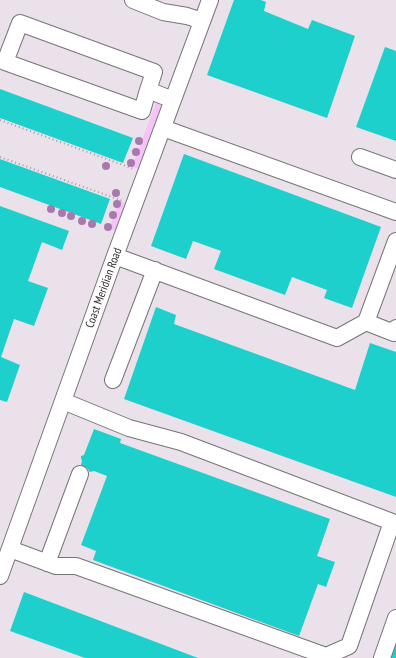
<!DOCTYPE html>
<html>
<head>
<meta charset="utf-8">
<style>
  body { margin:0 }
  canvas { display:block; background:#f3f0f4 }
</style>
</head>
<body>
<canvas width="396" height="658"></canvas>
<script>
const ctx = document.querySelector('canvas').getContext('2d');
ctx.lineJoin = 'round';
function paint(path, color) {
  ctx.fillStyle = color;
  ctx.fill(path, 'evenodd');
}
function poly(rows) {
  const path = new Path2D();
  for (const r of rows) {
    path.moveTo(r[0], r[1]);
    for (let i = 2; i < r.length; i += 2) path.lineTo(r[i], r[i + 1]);
  }
  return path;
}
function strokePath(path, color, width, dash) {
  ctx.strokeStyle = color;
  ctx.lineWidth = width;
  ctx.lineCap = dash ? 'butt' : 'round';
  ctx.setLineDash(dash || []);
  ctx.stroke(path);
}
function write(font, color, halo, rows, align = 'center') {
  ctx.font = font + ' "PT Sans Narrow",sans-serif';
  ctx.lineWidth = 3;
  ctx.setLineDash([]);
  ctx.textBaseline = 'middle';
  ctx.strokeStyle = halo;
  ctx.fillStyle = color;
  for (const [text, x, y, turn = 0] of rows) {
    ctx.save();
    ctx.translate(x, y);
    ctx.rotate((+turn || 0) * Math.PI / 180);
    ctx.textAlign = isNaN(turn) ? turn : align;
    if (halo) ctx.strokeText(text, 0, 0);
    ctx.fillText(text, 0, 0);
    ctx.restore();
  }
}
paint(poly([
  [0,0,396,0,396,658,0,658]
]), '#eae1ea');
paint(poly([
  [157,100,162,104,138,169,132,167],
  [119,201,126,203,115,231,109,229]
]), '#f6c3f9');
paint(poly([
  [234,0,261,0,266,2,264,11,308,29,312,20,355,36,327,118,207,75],
  [385,47,396,51,396,141,356,127],
  [0,89,133,138,123,163,0,118],
  [184,154,381,227,352,308,324,298,327,290,292,277,285,295,214,269,221,251,193,241,186,259,151,246],
  [0,159,110,199,101,224,0,187],
  [0,206,69,231,62,250,42,242,28,281,48,288,34,326,14,319,1,357,20,365,7,402,0,400],
  [156,307,176,315,174,324,355,390,370,343,396,352,396,497,124,399],
  [94,429,121,439,120,443,330,519,317,556,335,562,326,587,318,584,299,636,93,560,96,551,81,545,107,476,94,471,90,472,87,468,81,465,82,461,81,458,81,456,84,455],
  [24,592,198,658,85,658,10,631],
  [396,627,396,658,385,658]
]), '#1ed0cb');
const minor = poly([
  [133,0,163,12,187,16,202,21],
  [148,90,154,72,20,23,5,62,142,111,148,90,173,100],
  [163,128,396,212],
  [360,157,396,170],
  [396,241,366,322,394,333,396,328],
  [115,256,337,338,366,322],
  [113,380,155,270],
  [10,549,56,566,76,566,326,656,349,646,392,522,181,442,129,428,63,401],
  [47,563,80,474],
  [0,576,115,256,210,0],
  [382,658,396,618]
]);
strokePath(minor, '#777477', 18);
strokePath(poly([
  [0,120,134,169],
  [0,157,123,201]
]), '#a09da0', 2, [1, 3]);
strokePath(minor, '#fff', 16);
ctx.fillStyle = '#a979ad';
for (const [x, y] of [
  [139,141],
  [136,152],
  [131,163],
  [106,166],
  [116,193],
  [117,204],
  [51,209],
  [62,213],
  [113,215],
  [71,216],
  [82,221],
  [92,224],
  [108,227]
]) {
  ctx.beginPath();
  ctx.arc(x, y, 4, 0, 2 * Math.PI);
  ctx.fill();
}
write('12px', '#343234', '#fffeff', [
  ["Coast Meridian Road",104,288,-70]
]);
</script>
</body>
</html>
